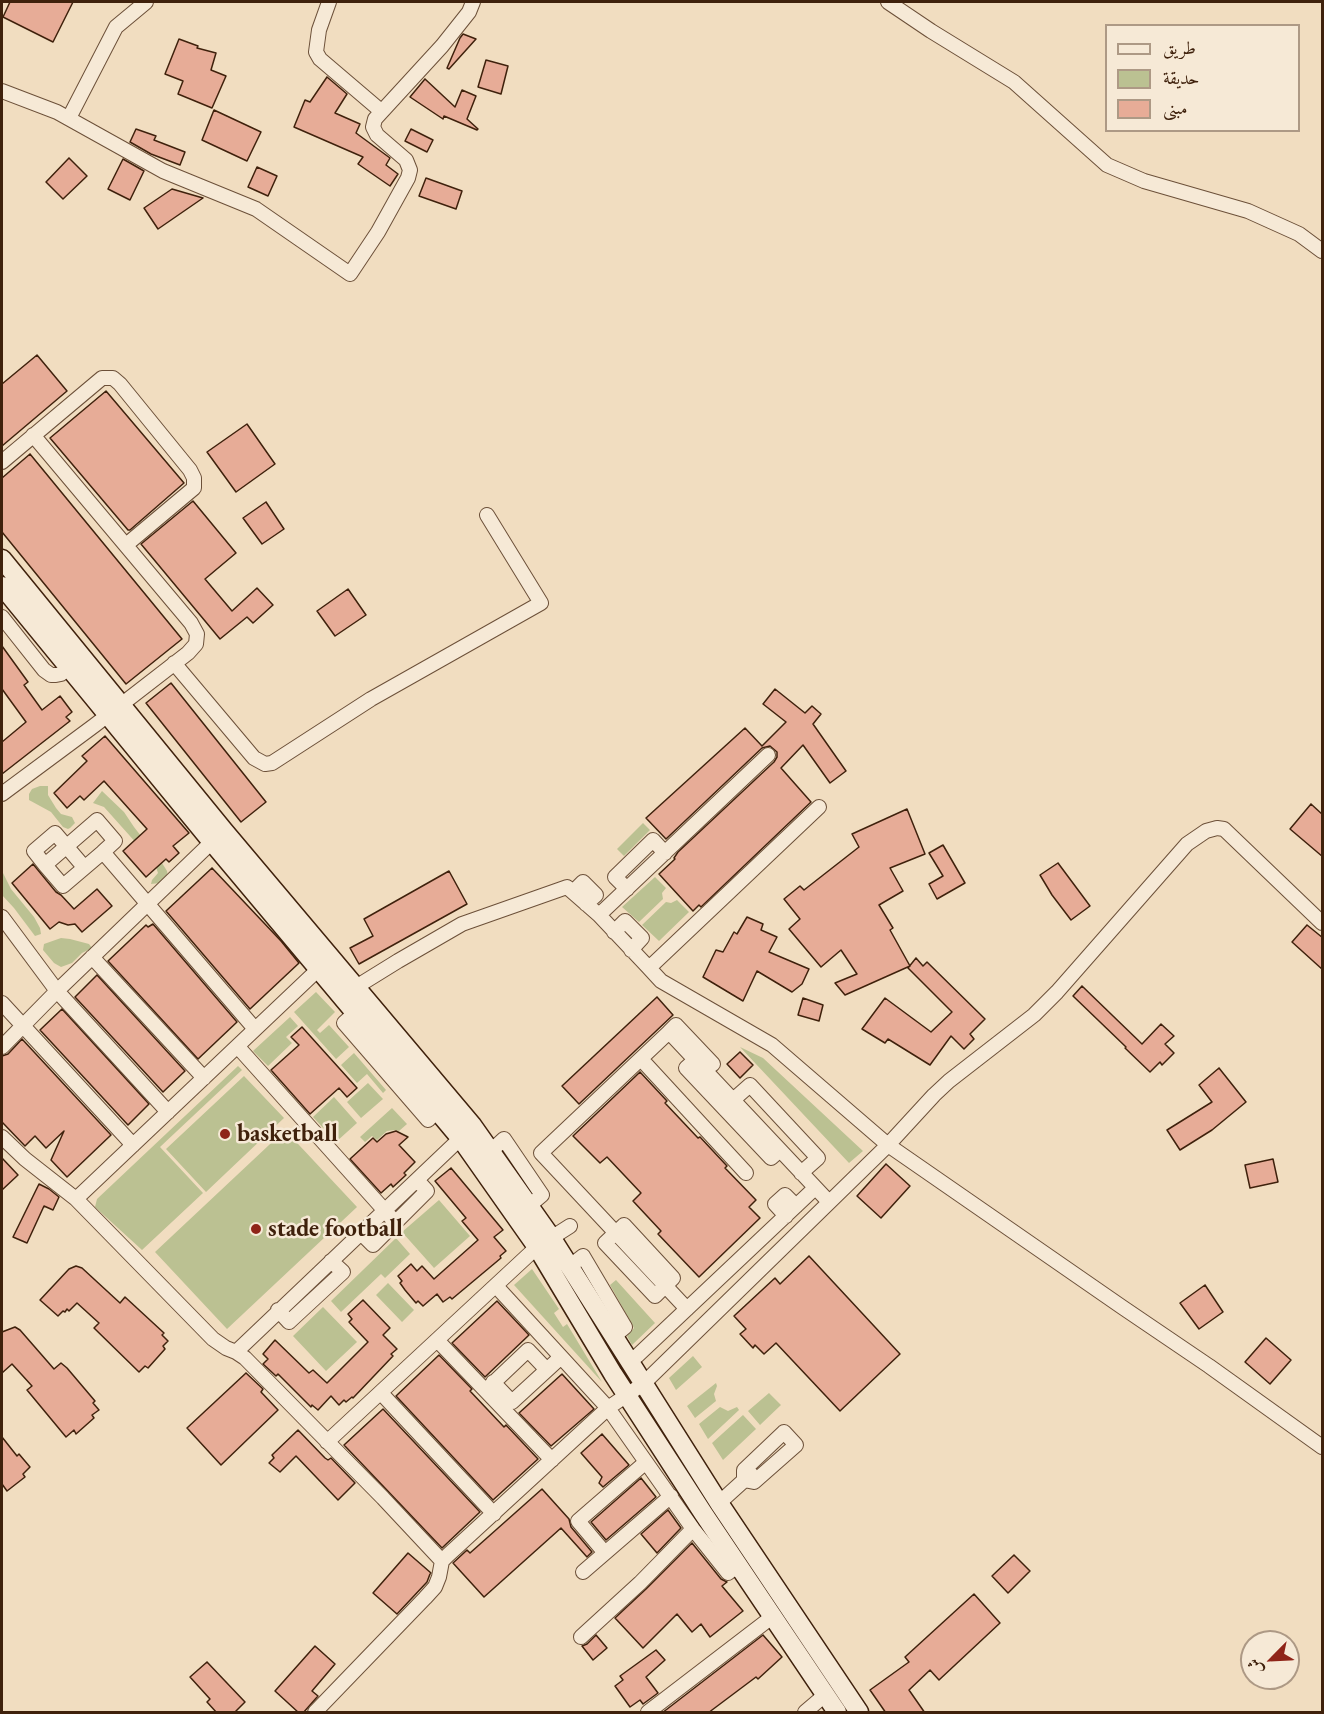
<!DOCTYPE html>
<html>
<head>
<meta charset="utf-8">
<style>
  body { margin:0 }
  #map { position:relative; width:1324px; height:1714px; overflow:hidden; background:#f1ddc0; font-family:"EB Garamond",Amiri,serif }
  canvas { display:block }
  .frame { position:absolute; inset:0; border:3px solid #3f210c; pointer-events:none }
  .legend { position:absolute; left:1105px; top:24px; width:195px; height:108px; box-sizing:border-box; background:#f6e9d6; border:2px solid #ad9985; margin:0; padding:8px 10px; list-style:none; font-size:18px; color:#3f210c }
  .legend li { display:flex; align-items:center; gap:12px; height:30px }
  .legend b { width:30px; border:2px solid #ad9985 }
  .north { position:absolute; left:1240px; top:1630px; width:60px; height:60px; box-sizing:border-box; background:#f6e9d6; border:2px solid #ad9985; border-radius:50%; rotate:246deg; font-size:16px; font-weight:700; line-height:24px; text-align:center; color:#3f210c }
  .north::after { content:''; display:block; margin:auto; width:21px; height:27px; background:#8f2418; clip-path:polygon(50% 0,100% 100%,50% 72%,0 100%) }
</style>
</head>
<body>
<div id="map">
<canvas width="1324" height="1714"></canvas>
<div class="frame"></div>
<ul class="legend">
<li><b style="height:8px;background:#f6e9d6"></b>طريق</li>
<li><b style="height:16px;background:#bbc192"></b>حديقة</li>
<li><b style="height:16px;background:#e7ac97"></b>مبنى</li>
</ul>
<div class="north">ش</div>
</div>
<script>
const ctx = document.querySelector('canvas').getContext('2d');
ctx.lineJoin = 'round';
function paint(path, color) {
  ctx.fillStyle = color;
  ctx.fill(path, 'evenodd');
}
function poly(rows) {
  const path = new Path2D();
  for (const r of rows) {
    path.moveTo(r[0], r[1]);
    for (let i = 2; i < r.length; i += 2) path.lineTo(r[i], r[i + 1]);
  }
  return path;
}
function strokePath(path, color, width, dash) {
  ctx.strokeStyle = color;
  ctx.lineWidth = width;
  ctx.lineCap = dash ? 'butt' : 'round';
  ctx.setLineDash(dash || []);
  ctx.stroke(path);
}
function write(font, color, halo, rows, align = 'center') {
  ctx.font = font + ' "EB Garamond",serif';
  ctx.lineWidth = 5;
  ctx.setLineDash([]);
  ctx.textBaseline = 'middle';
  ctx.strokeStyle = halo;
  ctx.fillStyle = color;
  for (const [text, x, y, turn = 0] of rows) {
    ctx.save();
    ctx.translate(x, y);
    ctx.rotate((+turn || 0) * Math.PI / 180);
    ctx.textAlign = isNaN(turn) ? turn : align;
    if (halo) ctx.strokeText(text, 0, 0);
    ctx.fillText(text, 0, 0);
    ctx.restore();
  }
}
paint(poly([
  [40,786,48,786,48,795,56,808,61,814,72,817,75,823,70,828,68,829,63,827,51,812,29,800,29,794,32,789],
  [102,791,124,812,134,827,162,863,167,871,168,876,160,883,151,884,152,880,158,873,155,864,104,807,93,803],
  [643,823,650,830,624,856,617,849],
  [2,871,11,889,34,917,40,928,41,934,35,936,14,908,2,895],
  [655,877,666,888,662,893,663,899,639,922,622,907],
  [677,900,689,912,659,941,642,925,666,902,671,903],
  [61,938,70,939,89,944,92,948,82,953,72,963,61,967,54,963,43,950,44,944],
  [316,992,335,1012,317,1030,320,1033,329,1025,349,1047,336,1059,294,1012],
  [290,1017,298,1026,286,1037,292,1043,268,1066,253,1051],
  [740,1047,763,1058,863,1151,849,1163],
  [354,1053,386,1090,383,1093,367,1074,357,1083,341,1065],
  [238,1066,242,1070,160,1147,203,1193,142,1250,95,1207,97,1199],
  [244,1076,284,1118,206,1192,166,1149],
  [368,1083,383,1099,361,1118,347,1102],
  [334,1097,357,1123,336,1142,313,1117],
  [392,1108,407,1124,399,1131,395,1130,387,1131,377,1140,372,1136,365,1142,360,1137],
  [285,1130,357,1207,227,1329,155,1252],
  [439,1200,470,1236,434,1268,402,1232],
  [396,1238,410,1254,385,1278,381,1274,341,1312,331,1301],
  [532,1269,559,1309,554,1313,563,1327,567,1324,602,1382,514,1285],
  [616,1280,655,1323,632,1345,627,1336,634,1328,610,1285],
  [388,1283,414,1310,402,1322,376,1295],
  [323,1307,357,1342,326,1371,293,1336],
  [693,1356,702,1367,676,1390,669,1378],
  [716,1383,717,1386,714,1394,716,1401,695,1418,687,1406],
  [769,1393,781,1405,760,1425,748,1411],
  [720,1407,728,1411,737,1407,739,1410,708,1439,699,1424],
  [743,1415,756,1429,723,1460,712,1443]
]), '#bbc192');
const building = poly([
  [10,2,73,2,53,42,3,17,10,2],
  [463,34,476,39,449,69,447,68,460,38,463,34],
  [179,39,198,46,197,48,216,53,211,70,226,76,212,108,178,94,183,81,165,74,179,39],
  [486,60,508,66,501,94,478,87,486,60],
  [327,77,347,94,335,113,360,124,356,133,390,158,386,165,398,174,390,186,358,164,363,157,294,127,305,100,310,102,327,77],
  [425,79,455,107,462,90,476,96,467,119,478,129,477,130,444,116,443,119,410,97,425,79],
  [214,110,261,132,247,161,202,140,214,110],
  [136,129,156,136,154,140,185,152,180,165,151,154,130,142,136,129],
  [411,129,433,140,427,152,405,141,411,129],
  [69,158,87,176,63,199,46,182,69,158],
  [123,159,144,171,130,200,108,189,123,159],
  [257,167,277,176,268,196,248,187,257,167],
  [426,178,462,191,456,209,419,196,426,178],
  [172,189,203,198,158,229,144,208,172,189],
  [37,355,67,391,2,446,2,384,37,355],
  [106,391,184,483,130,530,128,530,50,438,106,391],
  [247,424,275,464,236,492,207,452,247,424],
  [30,454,182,639,126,684,2,532,2,478,30,454],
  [193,501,236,553,205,579,232,611,257,588,273,605,253,623,247,617,220,639,141,544,193,501],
  [266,502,284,529,262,544,243,518,266,502],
  [348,589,366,615,335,636,317,611,348,589],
  [2,646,28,682,24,685,42,710,60,696,72,712,66,717,70,721,2,774,2,742,26,722,2,689,2,646],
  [171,683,266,802,241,822,146,703,171,683],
  [775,689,805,713,812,706,821,714,813,724,846,771,830,783,803,745,781,768,811,802,701,907,699,905,693,911,659,874,675,859,674,858,678,852,774,762,777,757,777,752,770,746,762,748,666,839,646,818,745,728,762,746,786,722,763,704,775,689],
  [105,736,189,833,173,846,179,853,169,862,166,859,146,877,123,851,147,829,104,781,84,800,80,796,67,808,54,793,87,761,82,756,105,736],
  [1311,804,1323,815,1323,857,1290,829,1311,804],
  [907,809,925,854,890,868,903,891,879,905,893,928,890,930,910,966,845,995,835,983,857,974,841,950,821,967,789,929,800,919,784,899,800,886,804,890,859,847,852,834,907,809],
  [943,845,965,883,937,899,929,884,943,876,929,853,943,845],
  [1058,863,1090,906,1071,920,1052,895,1040,875,1058,863],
  [33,864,56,892,61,895,74,909,97,889,112,906,82,932,75,924,68,925,59,922,50,929,12,883,33,864],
  [212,868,281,941,299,963,250,1009,166,911,212,868],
  [449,871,467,904,359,964,350,948,373,936,364,919,449,871],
  [747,917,763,924,761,930,777,937,769,952,809,969,802,984,792,992,757,971,743,1001,703,977,716,950,723,952,734,932,737,934,747,917],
  [153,924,237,1022,198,1059,108,961,146,925,148,927,153,924],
  [1307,925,1323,938,1323,970,1292,942,1307,925],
  [916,958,923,966,927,962,985,1019,970,1034,974,1039,964,1049,951,1036,930,1065,888,1039,885,1043,862,1029,885,998,931,1032,952,1012,908,968,916,958],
  [97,975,185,1071,163,1092,75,997,97,975],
  [1082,986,1142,1044,1161,1024,1174,1036,1165,1044,1174,1053,1162,1065,1160,1062,1150,1072,1125,1048,1126,1047,1073,996,1082,986],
  [657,997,673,1015,579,1104,562,1086,657,997],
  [803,998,823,1005,819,1021,798,1015,803,998],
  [62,1009,149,1104,128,1125,40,1030,62,1009],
  [302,1027,357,1088,347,1097,339,1088,310,1114,271,1070,299,1045,291,1037,302,1027],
  [22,1039,111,1135,67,1177,51,1160,64,1131,46,1148,35,1136,25,1146,2,1122,2,1056,8,1054,22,1039],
  [740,1052,753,1065,740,1078,727,1064,740,1052],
  [1219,1068,1246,1102,1212,1130,1180,1150,1167,1130,1212,1102,1199,1085,1219,1068],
  [640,1072,667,1101,665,1103,698,1138,700,1137,727,1166,725,1168,756,1200,749,1207,760,1218,699,1277,658,1234,661,1231,633,1201,641,1193,607,1157,600,1163,573,1136,640,1072],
  [396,1131,408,1137,399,1145,415,1162,404,1173,406,1175,393,1187,391,1184,381,1193,350,1159,373,1138,377,1142,386,1134,396,1131],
  [2,1158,18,1175,2,1190,2,1158],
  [1273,1159,1278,1182,1250,1188,1245,1165,1273,1159],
  [886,1164,910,1186,881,1218,857,1196,886,1164],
  [451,1168,503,1230,494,1237,506,1251,500,1256,501,1258,452,1299,450,1297,443,1302,437,1294,423,1306,418,1301,416,1303,405,1290,400,1283,402,1281,398,1276,411,1264,417,1271,422,1266,434,1279,478,1240,462,1221,466,1218,435,1181,451,1168],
  [39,1184,49,1189,59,1197,53,1210,44,1206,27,1243,13,1237,39,1184],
  [809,1256,900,1354,840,1411,776,1343,764,1354,755,1345,753,1348,740,1334,746,1329,734,1316,775,1278,780,1284,809,1256],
  [76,1266,82,1268,120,1303,125,1297,164,1333,162,1335,168,1341,163,1346,165,1349,148,1368,145,1366,139,1372,94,1328,99,1323,77,1303,69,1311,67,1309,65,1312,63,1311,58,1316,40,1300,69,1269,76,1266],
  [1205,1285,1223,1312,1199,1329,1180,1303,1205,1285],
  [363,1300,390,1328,383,1335,397,1349,391,1354,393,1356,353,1398,352,1397,346,1402,344,1400,339,1405,331,1396,318,1410,312,1405,311,1407,278,1374,276,1376,263,1364,268,1359,263,1354,275,1340,309,1373,313,1370,327,1383,368,1342,349,1322,352,1319,348,1314,363,1300],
  [497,1301,529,1335,485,1377,452,1343,497,1301],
  [15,1327,20,1330,54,1369,61,1363,67,1368,95,1401,93,1403,99,1410,92,1415,94,1418,76,1434,74,1430,66,1437,27,1390,32,1386,12,1364,2,1373,2,1332,15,1327],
  [1266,1338,1291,1360,1270,1384,1245,1362,1266,1338],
  [439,1355,472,1389,470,1391,504,1427,506,1425,538,1459,493,1500,396,1396,439,1355],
  [246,1373,263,1389,261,1392,278,1410,221,1465,187,1428,246,1373],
  [562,1374,594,1409,551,1446,519,1413,562,1374],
  [383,1409,480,1512,442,1548,344,1445,383,1409],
  [298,1430,325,1458,328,1460,331,1458,355,1483,338,1500,296,1456,280,1472,269,1463,274,1458,272,1455,298,1430],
  [602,1434,629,1465,603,1487,599,1483,602,1477,581,1453,602,1434],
  [2,1437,17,1456,19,1454,30,1467,23,1474,25,1477,7,1491,2,1484,2,1437],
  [641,1478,656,1497,606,1540,591,1522,641,1478],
  [542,1489,569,1519,571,1527,592,1552,587,1557,561,1528,484,1597,453,1563,467,1550,470,1553,542,1489],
  [668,1510,681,1528,657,1553,641,1534,668,1510],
  [692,1543,721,1579,727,1582,722,1586,743,1611,710,1637,701,1624,692,1632,677,1614,643,1648,615,1618,646,1589,692,1543],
  [408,1553,431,1573,430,1574,427,1582,397,1614,373,1593,408,1553],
  [1014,1555,1030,1571,1008,1593,992,1576,1014,1555],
  [974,1594,1000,1623,939,1680,930,1670,909,1690,925,1713,886,1713,870,1690,909,1662,905,1657,974,1594],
  [596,1635,607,1648,593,1660,582,1646,587,1644,596,1635],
  [763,1635,782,1657,758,1679,756,1677,708,1713,662,1713,763,1635],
  [315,1646,335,1664,312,1691,318,1696,303,1713,299,1713,275,1691,315,1646],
  [656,1650,665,1660,646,1677,658,1693,643,1704,640,1700,630,1707,615,1686,623,1680,620,1676,656,1650],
  [207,1662,245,1702,234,1713,217,1713,207,1702,210,1699,190,1677,207,1662]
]);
paint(building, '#e7ac97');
strokePath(building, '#3f210c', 1.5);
const street = poly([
  [329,2,319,30,316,52,320,59,381,111],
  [888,2,931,31,1014,82,1107,165,1144,181,1248,211,1299,234,1322,251],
  [2,91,57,112,163,171,256,209,350,274,378,232,408,178,410,170,406,160,377,135,373,127,375,119,442,46,469,12,473,2],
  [69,118,116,27,146,2],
  [2,462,102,378,113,378,120,384,190,470,194,478,194,488,126,545],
  [2,617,44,670,51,675,56,675,61,674,69,667],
  [174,663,254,758,265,764,272,763,371,699,541,603,487,515],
  [768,755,599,915,649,968,819,807],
  [2,794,95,725,188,653,196,644,197,634,191,623,33,435],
  [103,852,63,886,45,865,97,820,115,841,103,852,255,1029],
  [45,865,34,851,55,833,84,867],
  [627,889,615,877,653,840,665,853],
  [573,892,583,882,596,895,586,904],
  [2,917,57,991,168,1112],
  [614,932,625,921,642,938,631,950],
  [92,957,204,1078],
  [649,968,661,981,772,1045,888,1145,1122,1307,1209,1366,1322,1447],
  [356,987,398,961,462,924,567,887,599,915],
  [2,1003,133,1145],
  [355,1013,344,1023,428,1120,437,1111],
  [669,1032,676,1025,713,1064,705,1070],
  [2,1047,57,991,217,837],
  [238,1047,395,1222],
  [641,1059,746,1173],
  [695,1060,686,1068,771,1158,780,1150],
  [733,1100,750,1085,818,1158,801,1173],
  [2,1137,25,1159,76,1199,213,1339,226,1348,236,1352,245,1358,383,1498,442,1561],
  [491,1151,504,1139,542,1195,529,1206],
  [76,1199,325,963],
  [786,1216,775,1204,785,1195,796,1206],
  [624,1225,673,1278,655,1296,605,1243,624,1225],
  [361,1233,373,1245,427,1191,417,1180],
  [569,1267,583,1256,625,1327,613,1337],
  [496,1286,608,1408,693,1529,728,1573,738,1565],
  [687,1309,541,1153,669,1032,829,1202],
  [278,1310,289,1322,343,1272,331,1261],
  [437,1340,552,1460],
  [236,1352,465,1134],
  [637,1356,815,1188],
  [493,1382,512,1402,561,1357],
  [489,1387,528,1350,547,1370],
  [381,1393,494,1514],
  [784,1432,796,1445,754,1482,744,1480,744,1470,784,1432],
  [327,1442,537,1247,570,1226],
  [719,1503,751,1474],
  [605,1553,578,1521,646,1462],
  [583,1572,671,1496],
  [581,1637,640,1583,693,1529],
  [315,1712,425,1598,435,1587,439,1577,442,1561,448,1555,608,1408,643,1384,888,1145,934,1095,949,1081,1034,1015,1057,992,1187,844,1206,831,1217,828,1224,829,1322,923],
  [648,1712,772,1617],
  [805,1712,825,1695]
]);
const secondary = poly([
  [2,559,224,831,472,1125,551,1237,719,1503,859,1712],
  [2,586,212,842,461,1139,537,1247,613,1374,703,1513,837,1712]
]);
strokePath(street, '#6c5039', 16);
strokePath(secondary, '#3f210c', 21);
strokePath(street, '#f6e9d6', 14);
strokePath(secondary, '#f6e9d6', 18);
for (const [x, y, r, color] of [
  [225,1134,6,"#8f2418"],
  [256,1229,6,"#8f2418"]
]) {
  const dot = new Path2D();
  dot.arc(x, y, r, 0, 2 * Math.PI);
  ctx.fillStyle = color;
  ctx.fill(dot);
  strokePath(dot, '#f6e9d6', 2);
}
write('bold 24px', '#3f210c', '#f6e9d6', [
  ["basketball",237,1134],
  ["stade football",268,1229]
], 'left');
</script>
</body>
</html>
